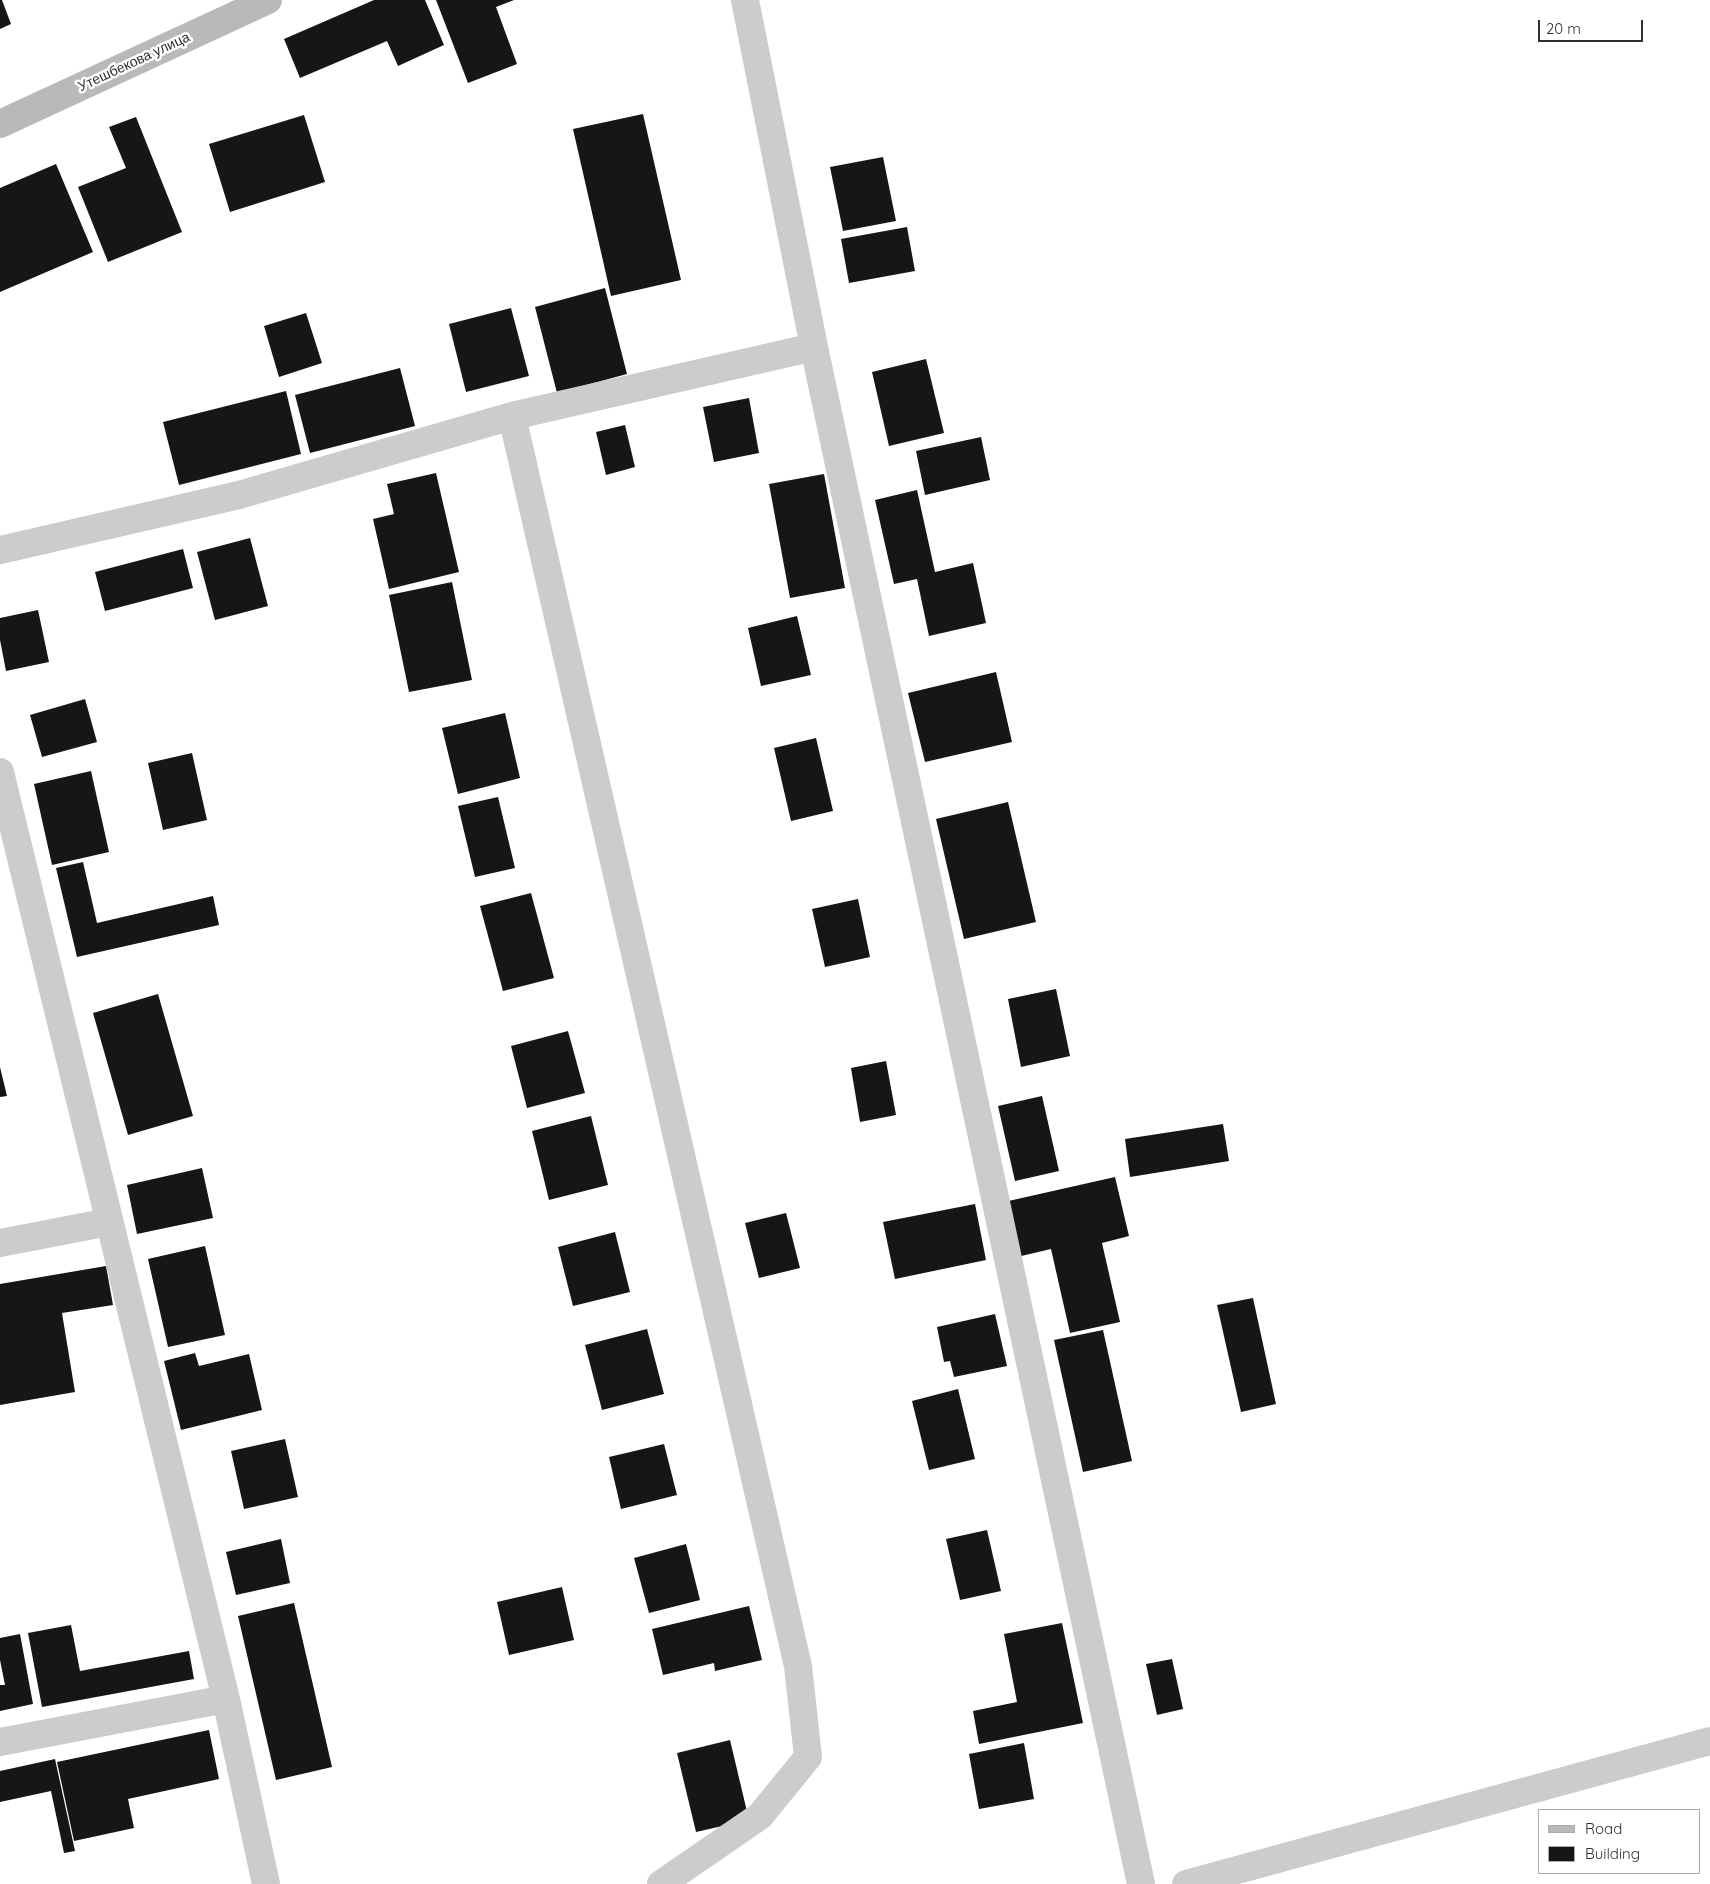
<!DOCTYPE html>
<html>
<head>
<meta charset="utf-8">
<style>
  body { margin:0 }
  #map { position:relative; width:1710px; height:1884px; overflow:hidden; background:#fff; font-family:Quicksand,sans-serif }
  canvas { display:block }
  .legend { position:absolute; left:1538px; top:1809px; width:162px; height:65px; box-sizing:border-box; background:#fff; border:1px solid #acacac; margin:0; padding:6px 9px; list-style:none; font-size:15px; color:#2f2f2f }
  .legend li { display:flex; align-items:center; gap:10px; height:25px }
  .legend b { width:25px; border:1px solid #acacac }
  .scale { position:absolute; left:1538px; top:20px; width:105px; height:22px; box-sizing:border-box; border:2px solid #2f2f2f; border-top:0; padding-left:6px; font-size:15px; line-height:18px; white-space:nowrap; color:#2f2f2f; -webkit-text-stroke:4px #fff; paint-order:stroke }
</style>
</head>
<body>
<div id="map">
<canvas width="1710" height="1884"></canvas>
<ul class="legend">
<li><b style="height:6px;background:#b9b9b9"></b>Road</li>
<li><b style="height:14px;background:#161616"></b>Building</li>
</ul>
<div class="scale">20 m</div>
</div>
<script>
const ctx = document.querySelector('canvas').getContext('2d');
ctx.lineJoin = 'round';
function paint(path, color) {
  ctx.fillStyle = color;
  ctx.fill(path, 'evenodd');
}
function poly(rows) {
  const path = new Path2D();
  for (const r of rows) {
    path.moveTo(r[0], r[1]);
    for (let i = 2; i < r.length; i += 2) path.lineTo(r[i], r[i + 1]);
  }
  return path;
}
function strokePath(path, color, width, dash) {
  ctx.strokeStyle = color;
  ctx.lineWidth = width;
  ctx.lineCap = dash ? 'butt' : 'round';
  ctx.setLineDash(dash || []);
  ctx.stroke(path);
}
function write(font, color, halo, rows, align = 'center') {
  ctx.font = font + ' Quicksand,sans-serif';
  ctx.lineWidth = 5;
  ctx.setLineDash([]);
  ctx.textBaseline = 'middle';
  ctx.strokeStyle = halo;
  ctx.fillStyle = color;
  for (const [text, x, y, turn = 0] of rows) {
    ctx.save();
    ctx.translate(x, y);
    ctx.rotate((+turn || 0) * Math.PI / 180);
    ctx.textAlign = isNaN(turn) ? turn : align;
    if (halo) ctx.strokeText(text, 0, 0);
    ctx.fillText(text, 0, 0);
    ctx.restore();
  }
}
paint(poly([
  [0,0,2,0,11,24,0,29],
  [374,0,425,0,444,45,398,66,387,41,300,78,284,39],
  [436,0,514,0,496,7,517,64,468,83],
  [643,114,681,280,611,296,573,129],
  [304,115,325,182,230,212,209,144],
  [136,117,182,232,108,262,78,187,126,168,109,127],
  [883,157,896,221,843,231,830,167],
  [56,164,93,252,0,292,0,188],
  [907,227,915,271,849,283,841,239],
  [605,288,627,374,557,393,535,307],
  [511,308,529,376,466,392,449,324],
  [306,313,322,363,279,377,264,326],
  [926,359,944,433,889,446,872,372],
  [400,368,415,426,310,453,295,395],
  [286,391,301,454,179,485,163,422],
  [749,398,759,453,714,462,703,407],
  [625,425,635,467,606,475,596,432],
  [981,437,990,480,925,495,916,451],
  [436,473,459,572,389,589,373,519,394,514,387,484],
  [824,474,845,588,790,598,769,484],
  [917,490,935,572,973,563,986,623,929,636,917,579,894,584,875,500],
  [250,538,268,606,215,620,197,552],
  [183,549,193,588,105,611,95,572],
  [452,582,472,680,409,692,389,595],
  [38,610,49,662,6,671,0,640,0,618],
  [797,616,811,675,761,686,748,628],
  [996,672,1012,742,925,762,908,693],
  [85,699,97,742,42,757,30,715],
  [505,713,520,778,458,794,442,728],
  [816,738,833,811,791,821,774,748],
  [192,753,207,820,163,830,148,763],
  [91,771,109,852,52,865,34,784],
  [498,797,515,868,475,877,458,806],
  [1008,802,1036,922,964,939,936,819],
  [83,862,97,923,213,896,219,925,77,957,56,868],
  [531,893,554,978,503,991,480,906],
  [858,899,870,957,825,967,812,909],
  [1056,989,1070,1056,1021,1067,1008,999],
  [158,994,193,1116,128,1135,93,1013],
  [568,1031,585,1093,527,1108,511,1046],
  [886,1061,896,1115,860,1122,851,1068],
  [0,1067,7,1096,0,1097],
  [1042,1096,1059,1171,1015,1181,998,1106],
  [591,1116,608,1185,549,1200,532,1131],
  [1223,1124,1229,1161,1130,1177,1125,1139],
  [202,1168,213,1218,137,1234,127,1185],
  [1115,1177,1129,1236,1102,1243,1120,1322,1070,1333,1051,1249,1017,1257,1004,1202],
  [975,1204,986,1260,895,1279,883,1222],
  [786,1213,800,1268,759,1278,745,1223],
  [615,1232,630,1292,573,1306,558,1247],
  [205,1246,225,1335,168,1347,148,1259],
  [106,1266,113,1305,62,1313,75,1392,0,1405,0,1284],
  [1253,1298,1276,1404,1241,1412,1217,1305],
  [995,1314,1007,1366,954,1377,950,1361,944,1362,937,1327],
  [647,1329,664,1394,602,1410,585,1345],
  [1103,1330,1132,1461,1083,1472,1054,1340],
  [195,1353,199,1366,249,1354,262,1410,181,1430,164,1361],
  [958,1389,975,1459,929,1470,912,1401],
  [285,1439,298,1497,244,1509,231,1451],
  [664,1444,677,1495,621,1509,609,1457],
  [987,1530,1001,1591,960,1600,946,1539],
  [281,1539,290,1583,236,1595,226,1552],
  [686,1544,700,1600,649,1613,634,1558],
  [562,1587,574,1640,509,1655,497,1602],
  [294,1603,332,1767,276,1780,238,1616],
  [749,1606,762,1660,715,1671,714,1663,663,1675,652,1629],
  [1062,1623,1083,1723,979,1744,973,1711,1017,1702,1004,1634],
  [71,1625,80,1671,189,1651,194,1679,42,1707,28,1633],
  [20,1634,33,1704,0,1711,0,1685,5,1685,0,1660,0,1638],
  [1172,1659,1183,1709,1157,1715,1146,1664],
  [209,1730,219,1779,128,1799,134,1828,74,1841,57,1762],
  [730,1740,749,1820,696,1832,677,1753],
  [1024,1743,1034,1799,979,1809,969,1754],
  [55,1759,75,1851,64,1853,51,1791,0,1802,0,1771]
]), '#161616');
strokePath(poly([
  [745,0,814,347,1141,1884],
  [512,416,798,1666,808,1757,760,1816,661,1884],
  [0,550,239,495,512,416,814,347],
  [0,772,226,1699,266,1884],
  [0,1243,109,1222],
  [0,1742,226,1699],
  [1186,1884,1710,1741]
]), '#ccc', 28);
strokePath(poly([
  [0,124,268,0]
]), '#b9b9b9', 28);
write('14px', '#2f2f2f', '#fff', [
  ["Утешбекова улица",134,62,-25]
]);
</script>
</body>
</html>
